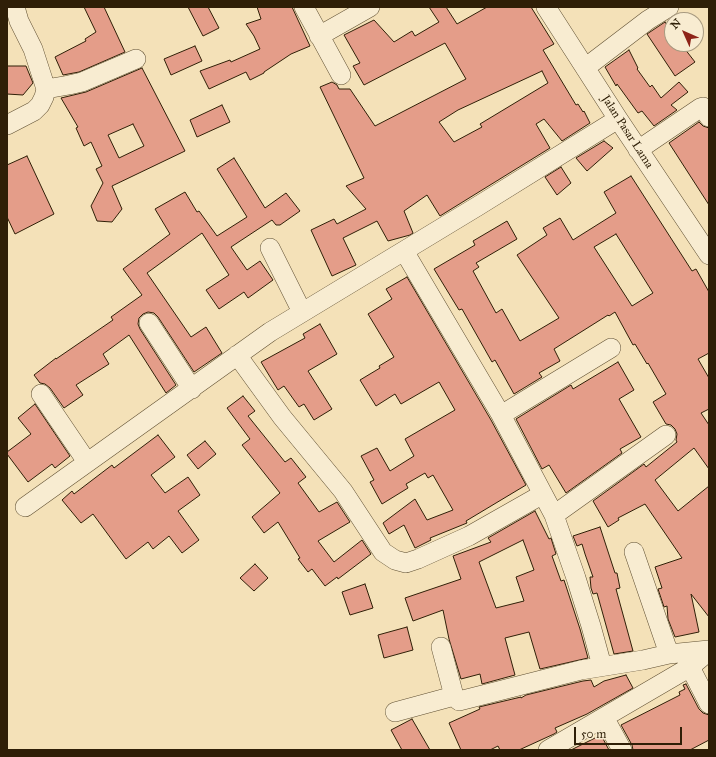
<!DOCTYPE html>
<html>
<head>
<meta charset="utf-8">
<style>
  body { margin:0 }
  #map { position:relative; width:716px; height:757px; overflow:hidden; background:#f4e1b8; font-family:"IM FELL Great Primer",serif }
  canvas { display:block }
  .frame { position:absolute; inset:0; border:8px solid #2f1f07; pointer-events:none }
  .north { position:absolute; left:664px; top:12px; width:40px; height:40px; box-sizing:border-box; background:#f8ecd1; border:1px solid #a89a80; border-radius:50%; rotate:315deg; font-size:11px; font-weight:700; line-height:16px; text-align:center; color:#2f1f07 }
  .north::after { content:''; display:block; margin:auto; width:14px; height:18px; background:#8f2418; clip-path:polygon(50% 0,100% 100%,50% 72%,0 100%) }
  .scale { position:absolute; left:574px; top:727px; width:108px; height:18px; box-sizing:border-box; border:2px solid #2f1f07; border-top:0; padding-left:5px; font-size:12px; line-height:14px; white-space:nowrap; color:#2f1f07; -webkit-text-stroke:3px #f8ecd1; paint-order:stroke }
</style>
</head>
<body>
<div id="map">
<canvas width="716" height="757"></canvas>
<div class="frame"></div>
<div class="north">N</div>
<div class="scale">50 m</div>
</div>
<script>
const ctx = document.querySelector('canvas').getContext('2d');
ctx.lineJoin = 'round';
function paint(path, color) {
  ctx.fillStyle = color;
  ctx.fill(path, 'evenodd');
}
function poly(rows) {
  const path = new Path2D();
  for (const r of rows) {
    path.moveTo(r[0], r[1]);
    for (let i = 2; i < r.length; i += 2) path.lineTo(r[i], r[i + 1]);
  }
  return path;
}
function strokePath(path, color, width, dash) {
  ctx.strokeStyle = color;
  ctx.lineWidth = width;
  ctx.lineCap = dash ? 'butt' : 'round';
  ctx.setLineDash(dash || []);
  ctx.stroke(path);
}
function write(font, color, halo, rows, align = 'center') {
  ctx.font = font + ' "IM FELL Great Primer",serif';
  ctx.lineWidth = 3;
  ctx.setLineDash([]);
  ctx.textBaseline = 'middle';
  ctx.strokeStyle = halo;
  ctx.fillStyle = color;
  for (const [text, x, y, turn = 0] of rows) {
    ctx.save();
    ctx.translate(x, y);
    ctx.rotate((+turn || 0) * Math.PI / 180);
    ctx.textAlign = isNaN(turn) ? turn : align;
    if (halo) ctx.strokeText(text, 0, 0);
    ctx.fillText(text, 0, 0);
    ctx.restore();
  }
}
const building = poly([
  [84,7,104,7,125,52,79,72,63,75,55,57,86,41,85,39,96,32,84,7],
  [188,7,208,7,219,28,203,36,188,7],
  [257,7,292,7,310,46,291,54,264,72,264,73,250,80,246,72,209,89,200,71,230,60,231,62,260,49,254,36,246,24,261,19,257,7],
  [429,7,446,7,457,24,487,7,531,7,554,44,543,50,576,105,578,104,583,112,584,111,590,123,562,141,544,119,536,124,550,148,440,216,427,195,404,211,413,233,410,235,388,241,377,221,343,238,356,265,332,276,311,230,334,219,337,224,366,209,346,186,364,178,320,87,332,82,337,85,339,89,350,89,375,126,466,79,445,43,364,85,353,66,360,63,344,35,374,20,394,42,412,31,415,36,439,22,429,7],
  [542,71,548,83,480,124,482,127,454,142,439,122,458,110,542,71],
  [665,22,672,32,672,44,681,44,695,62,675,76,647,34,665,22],
  [195,46,202,61,171,75,164,59,195,46],
  [629,50,638,68,637,69,650,87,652,85,661,98,679,82,688,92,671,105,677,110,654,126,642,111,638,113,617,84,616,86,605,67,629,50],
  [7,66,26,66,33,83,23,95,7,94,7,66],
  [142,68,185,151,112,186,122,209,112,222,97,221,91,206,103,183,96,169,102,166,91,142,84,146,76,128,78,127,61,98,86,92,142,68],
  [133,124,144,146,119,158,108,135,133,124],
  [222,105,230,122,197,137,190,120,222,105],
  [699,122,703,126,709,128,709,205,669,143,699,122],
  [604,141,613,148,587,171,576,158,604,141],
  [27,156,54,214,15,234,7,217,7,165,27,156],
  [234,158,265,208,286,193,300,211,280,225,276,225,272,220,231,247,247,270,260,261,273,280,248,298,244,292,219,309,206,290,229,275,202,233,147,273,191,337,206,327,222,353,194,372,158,317,154,313,148,312,143,314,139,318,138,324,140,329,176,385,166,393,129,335,103,354,109,364,76,385,83,395,64,408,50,388,45,384,40,383,34,375,56,358,56,359,113,320,111,317,142,295,123,269,170,234,155,209,185,192,197,212,199,211,217,236,247,217,217,169,234,158],
  [561,167,571,183,557,195,545,177,561,167],
  [631,176,692,271,696,269,709,292,709,353,698,359,709,378,709,409,701,413,709,425,709,469,694,448,655,480,678,511,709,486,709,617,691,594,699,632,675,637,668,619,667,606,664,607,658,589,662,588,655,567,682,558,645,504,618,518,619,520,608,527,593,501,644,464,646,467,677,442,676,440,677,434,675,429,671,425,666,424,653,402,666,394,648,363,647,364,635,344,633,345,615,312,609,316,608,315,554,349,560,361,539,373,542,377,514,394,495,360,492,362,462,309,459,310,434,269,475,245,473,241,507,221,517,239,476,263,479,267,473,271,496,313,502,309,520,341,559,318,517,255,547,235,543,228,560,218,573,240,616,213,604,192,631,176],
  [616,234,653,293,632,306,594,247,616,234],
  [407,277,491,420,526,485,466,521,467,523,430,538,431,540,415,548,404,525,389,534,383,523,415,499,427,520,453,510,433,475,428,478,425,473,406,484,408,488,382,504,370,482,374,480,361,456,377,448,390,471,414,456,405,439,455,410,439,382,401,404,395,394,376,406,360,380,380,368,379,366,394,357,368,314,392,299,386,289,407,277],
  [320,324,337,354,308,371,332,409,314,420,304,404,299,407,284,386,278,390,261,362,305,338,303,334,320,324],
  [618,362,634,390,619,399,641,437,620,449,622,453,566,493,549,465,542,469,516,419,571,385,573,389,618,362],
  [243,396,255,411,248,416,285,462,291,458,306,477,298,483,319,512,337,502,350,522,318,541,334,562,362,540,371,554,338,579,337,577,325,586,312,569,308,572,298,559,300,558,278,522,264,533,252,517,280,493,242,445,250,439,227,408,243,396],
  [35,404,70,456,55,468,52,464,28,482,7,454,7,452,31,434,18,418,35,404],
  [158,435,175,457,151,475,165,493,188,477,200,495,178,511,199,540,182,553,169,536,153,549,148,542,126,559,93,514,81,523,62,500,72,491,74,494,112,465,114,468,158,435],
  [205,441,216,454,198,469,187,455,205,441],
  [535,511,549,539,551,538,556,554,552,556,561,581,564,580,580,629,588,658,540,669,529,632,505,638,515,675,482,684,480,674,461,679,449,639,443,610,413,621,405,598,461,579,453,556,491,542,488,538,535,511],
  [523,540,534,570,516,577,524,601,496,608,479,562,523,540],
  [600,527,615,573,617,573,620,588,616,589,633,651,614,654,597,593,593,594,591,588,590,577,593,577,585,554,582,544,577,546,573,536,600,527],
  [255,564,268,578,254,591,240,578,255,564],
  [365,584,373,608,350,615,342,592,365,584],
  [407,627,413,650,384,658,378,635,407,627],
  [626,675,633,688,587,714,555,728,557,732,554,734,519,750,500,750,498,746,490,750,461,750,449,723,480,709,479,707,521,697,521,698,526,695,583,681,591,680,594,687,604,681,626,675],
  [686,684,699,709,703,713,709,715,709,740,690,750,633,750,632,745,621,725,680,695,679,692,685,689,683,685,686,684],
  [412,719,430,750,402,750,391,730,412,719],
  [601,735,609,750,571,750,601,735]
]);
paint(building, '#e49d89');
strokePath(building, '#2f1f07', 1);
const minor = poly([
  [304,7,341,75],
  [546,7,618,119,709,255],
  [319,36,370,7],
  [585,68,648,20,669,7],
  [46,89,69,85,82,82,136,59],
  [7,125,34,111,40,105,44,97,46,89,33,49,19,21,15,7],
  [638,150,700,108,703,107,709,117],
  [270,248,302,312],
  [404,251,501,415,554,515,576,578,591,626,602,666],
  [149,323,192,389],
  [237,355,282,417,343,491,383,552,395,560,406,563,418,559,469,536,543,494],
  [41,394,87,462],
  [501,415,611,348],
  [25,507,270,332,478,206,618,119],
  [554,515,666,435],
  [634,552,669,654],
  [441,647,454,696,459,701,581,670,643,660,669,654,709,650],
  [690,667,709,704],
  [395,712,454,696],
  [604,717,622,750],
  [548,750,690,667,709,651]
]);
strokePath(minor, '#605033', 20);
strokePath(minor, '#f8ecd1', 19);
write('12px', '#2f1f07', '#f8ecd1', [
  ["Jalan Pasar Lama",627,132,57]
]);
</script>
</body>
</html>
